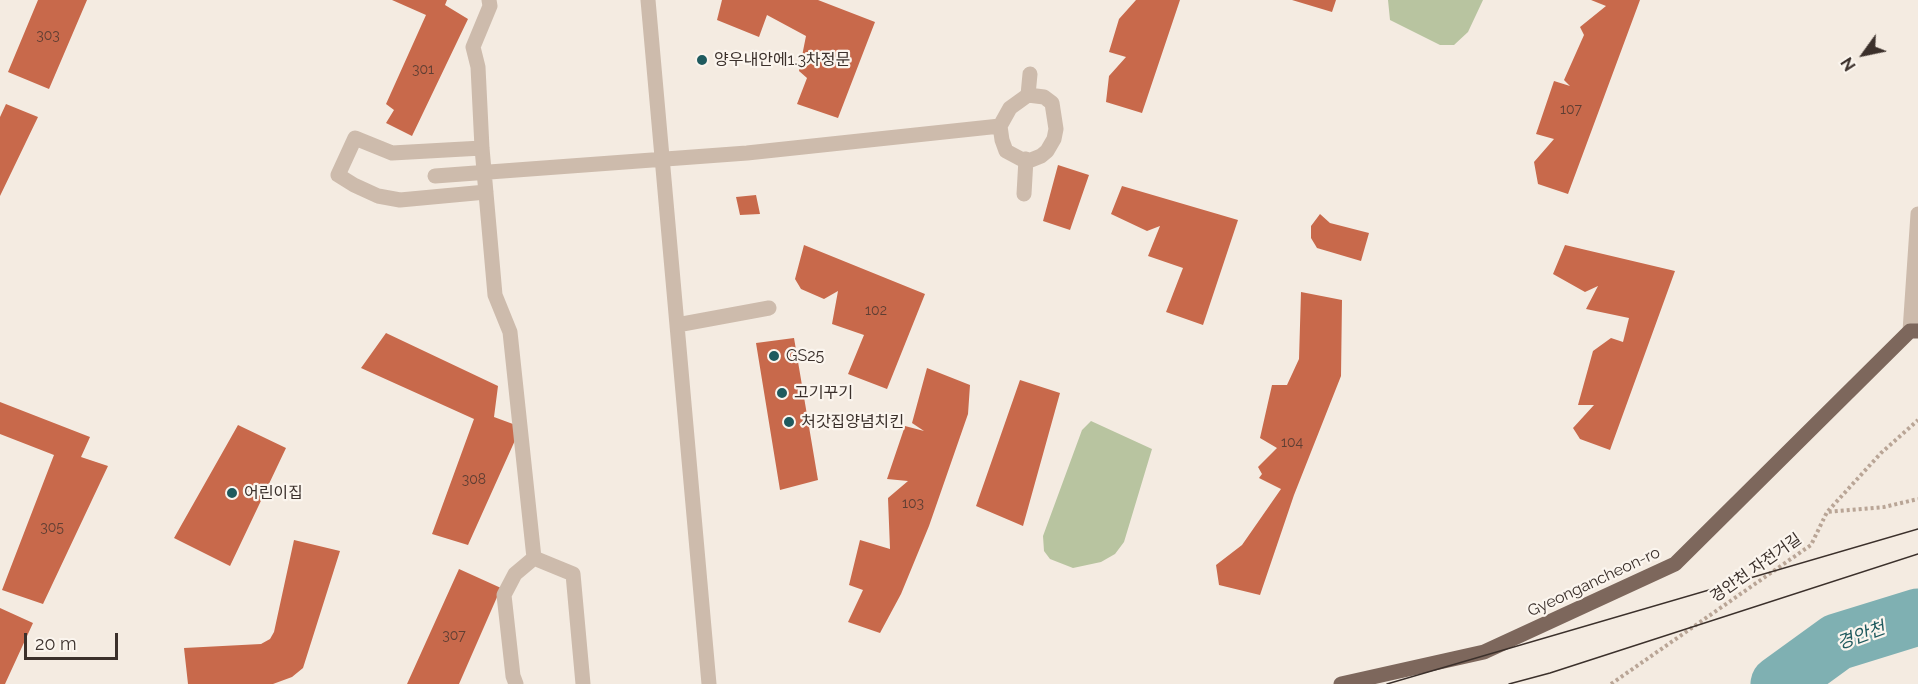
<!DOCTYPE html>
<html>
<head>
<meta charset="utf-8">
<style>
  body { margin:0 }
  #map { position:relative; width:1918px; height:684px; overflow:hidden; background:#f4ebe1; font-family:Raleway,sans-serif }
  canvas { display:block }
  .north { position:absolute; left:1834px; top:24px; width:60px; height:60px; -webkit-text-stroke:4px #fbf5ee; paint-order:stroke; rotate:237deg; font-size:16px; font-weight:700; line-height:24px; text-align:center; color:#3b302b }
  .north::after { content:''; display:block; margin:auto; width:21px; height:27px; background:#3b302b; clip-path:polygon(50% 0,100% 100%,50% 72%,0 100%) }
  .scale { position:absolute; left:24px; top:633px; width:94px; height:27px; box-sizing:border-box; border:3px solid #3b302b; border-top:0; padding-left:8px; font-size:18px; line-height:21px; white-space:nowrap; color:#3b302b; -webkit-text-stroke:4px #fbf5ee; paint-order:stroke }
</style>
</head>
<body>
<div id="map">
<canvas width="1918" height="684"></canvas>
<div class="north">N</div>
<div class="scale">20 m</div>
</div>
<script>
const ctx = document.querySelector('canvas').getContext('2d');
ctx.lineJoin = 'round';
function paint(path, color) {
  ctx.fillStyle = color;
  ctx.fill(path, 'evenodd');
}
function poly(rows) {
  const path = new Path2D();
  for (const r of rows) {
    path.moveTo(r[0], r[1]);
    for (let i = 2; i < r.length; i += 2) path.lineTo(r[i], r[i + 1]);
  }
  return path;
}
function strokePath(path, color, width, dash) {
  ctx.strokeStyle = color;
  ctx.lineWidth = width;
  ctx.lineCap = dash ? 'butt' : 'round';
  ctx.setLineDash(dash || []);
  ctx.stroke(path);
}
function write(font, color, halo, rows, align = 'center') {
  ctx.font = font + ' Raleway,"Noto Sans KR",sans-serif';
  ctx.lineWidth = 4.5;
  ctx.setLineDash([]);
  ctx.textBaseline = 'middle';
  ctx.strokeStyle = halo;
  ctx.fillStyle = color;
  for (const [text, x, y, turn = 0] of rows) {
    ctx.save();
    ctx.translate(x, y);
    ctx.rotate((+turn || 0) * Math.PI / 180);
    ctx.textAlign = isNaN(turn) ? turn : align;
    if (halo) ctx.strokeText(text, 0, 0);
    ctx.fillText(text, 0, 0);
    ctx.restore();
  }
}
paint(poly([
  [1388,0,1483,0,1468,32,1454,45,1440,45,1390,20],
  [1091,421,1152,449,1124,542,1115,554,1101,562,1073,568,1050,559,1044,551,1043,536,1082,430]
]), '#b8c4a0');
strokePath(poly([
  [1779,684,1837,642,1918,617]
]), '#7fb0b2', 57);
paint(poly([
  [38,0,87,0,49,89,8,72],
  [392,0,447,0,445,5,468,19,412,136,386,123,394,110,386,104,426,15],
  [722,0,818,0,875,22,838,118,797,104,807,78,799,71,806,36,767,15,759,37,717,20],
  [1136,0,1180,0,1142,113,1106,102,1109,76,1126,57,1109,52,1119,19],
  [1292,0,1336,0,1332,12],
  [1591,0,1640,0,1568,194,1538,184,1534,162,1554,139,1536,134,1554,81,1570,86,1564,80,1584,35,1580,27,1606,6],
  [6,104,38,117,0,196,0,117],
  [1058,165,1089,175,1070,230,1043,221],
  [1122,186,1238,220,1203,325,1166,312,1183,268,1148,256,1160,226,1147,231,1111,214],
  [756,195,760,214,740,215,736,197],
  [1320,214,1330,223,1369,233,1361,261,1317,248,1311,238,1311,226],
  [804,245,925,294,887,389,848,374,864,335,832,324,838,291,824,299,801,289,795,279],
  [1565,245,1675,271,1610,450,1580,439,1573,428,1594,405,1578,405,1593,351,1611,338,1623,342,1629,318,1586,309,1598,286,1585,292,1553,274],
  [1301,292,1342,300,1341,376,1294,495,1260,595,1219,585,1216,565,1242,545,1281,489,1259,478,1262,474,1258,467,1277,448,1260,438,1272,385,1287,385,1299,359],
  [386,333,498,386,494,417,521,427,468,545,432,534,474,419,361,368],
  [794,338,818,480,780,490,756,343],
  [927,368,970,385,968,414,929,526,901,594,880,633,848,622,863,590,849,585,860,540,890,549,888,498,908,481,887,479,905,426,924,431,912,423],
  [1020,380,1060,393,1023,526,976,506],
  [0,402,90,437,81,457,108,466,43,604,2,590,54,455,0,434],
  [238,425,286,448,230,566,174,538],
  [294,540,340,551,303,668,292,677,273,684,188,684,184,648,261,644,270,639,274,632],
  [459,569,501,588,459,684,407,684],
  [0,608,33,623,5,684,0,684]
]), '#c8694b');
strokePath(poly([
  [1828,511,1881,453,1918,420],
  [1611,684,1811,545,1827,512,1884,507,1918,499]
]), '#b9a596', 4, [3, 3]);
strokePath(poly([
  [489,0,490,6,473,47,478,67,482,148,495,295,510,332,534,558],
  [648,0,709,684],
  [1028,95,1044,97,1052,103,1056,129,1054,139,1047,151,1041,156,1031,160,1021,159,1006,151,1002,140,1000,126,1010,108,1028,95],
  [1028,95,1030,74],
  [482,148,392,153,355,138,338,175,354,185,378,196,400,200,486,192],
  [435,176,747,153,1000,126],
  [1024,194,1026,159],
  [677,325,769,308],
  [1910,331,1918,214],
  [534,558,573,574,583,684],
  [516,684,513,676,504,595,515,574,534,558]
]), '#cdbbac', 15);
strokePath(poly([
  [1341,684,1484,652,1675,564,1910,331,1918,331]
]), '#7d675c', 15);
strokePath(poly([
  [1387,684,1918,529],
  [1509,684,1550,673,1918,554]
]), '#3b302b', 1.5);
for (const [x, y, r, color] of [
  [702,60,6,"#1f5a5e"],
  [774,356,6,"#1f5a5e"],
  [782,393,6,"#1f5a5e"],
  [789,422,6,"#1f5a5e"],
  [232,493,6,"#1f5a5e"]
]) {
  const dot = new Path2D();
  dot.arc(x, y, r, 0, 2 * Math.PI);
  ctx.fillStyle = color;
  ctx.fill(dot);
  strokePath(dot, '#fbf5ee', 2);
}
write('14px', '#5e3e33', null, [
  ["303",48,36],
  ["301",423,70],
  ["107",1571,110],
  ["102",876,311],
  ["104",1292,443],
  ["308",474,480],
  ["103",913,504],
  ["305",52,528],
  ["307",454,636]
]);
write('16px', '#3b302b', '#fbf5ee', [
  ["양우내안에1.3차정문",714,60],
  ["GS25",786,356],
  ["고기꾸기",794,393],
  ["처갓집양념치킨",801,422],
  ["어린이집",244,493]
], 'left');
write('16px', '#3b302b', '#fbf5ee', [
  ["경안천 자전거길",1756,568,-35],
  ["Gyeongancheon-ro",1594,582,-25]
]);
write('italic 18px', '#1f5a5e', '#fbf5ee', [
  ["경안천",1861,636,-20]
]);
</script>
</body>
</html>
